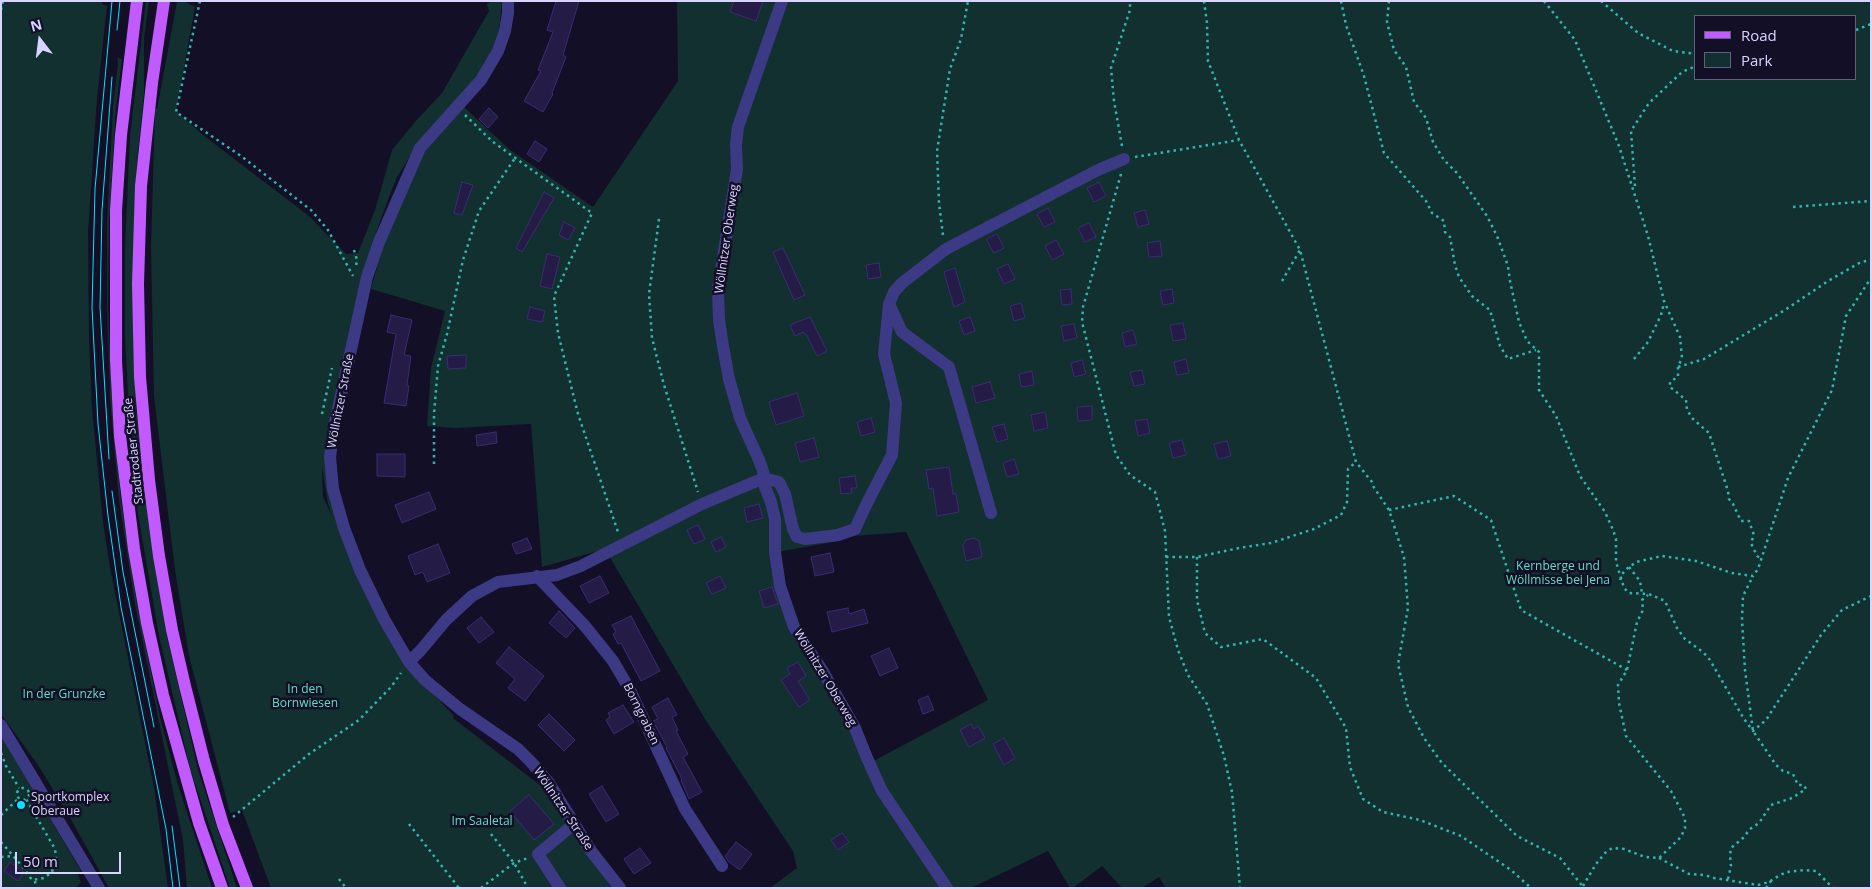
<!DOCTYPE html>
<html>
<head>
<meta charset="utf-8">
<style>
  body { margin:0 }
  #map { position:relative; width:1872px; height:889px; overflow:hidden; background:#130f26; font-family:"Open Sans",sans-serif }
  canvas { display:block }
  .frame { position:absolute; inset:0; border:2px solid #d9d4ff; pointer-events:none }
  .legend { position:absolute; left:1694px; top:15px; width:162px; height:65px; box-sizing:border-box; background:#130f26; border:1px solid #625e7d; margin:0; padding:6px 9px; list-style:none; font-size:15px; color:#d9d4ff }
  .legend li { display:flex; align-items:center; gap:10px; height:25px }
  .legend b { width:25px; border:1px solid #625e7d }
  .north { position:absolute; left:15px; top:15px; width:50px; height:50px; -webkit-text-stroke:4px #130f26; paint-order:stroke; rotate:345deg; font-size:14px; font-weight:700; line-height:20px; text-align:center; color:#d9d4ff }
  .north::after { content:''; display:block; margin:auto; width:18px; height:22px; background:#d9d4ff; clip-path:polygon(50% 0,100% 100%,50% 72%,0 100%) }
  .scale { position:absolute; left:15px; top:852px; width:106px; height:22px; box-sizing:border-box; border:2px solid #d9d4ff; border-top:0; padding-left:6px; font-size:15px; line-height:18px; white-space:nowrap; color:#d9d4ff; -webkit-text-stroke:4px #130f26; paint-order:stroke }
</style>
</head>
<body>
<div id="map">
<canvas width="1872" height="889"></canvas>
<div class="frame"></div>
<ul class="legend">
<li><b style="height:6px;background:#c25bff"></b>Road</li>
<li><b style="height:14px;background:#12302f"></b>Park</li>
</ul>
<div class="north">N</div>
<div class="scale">50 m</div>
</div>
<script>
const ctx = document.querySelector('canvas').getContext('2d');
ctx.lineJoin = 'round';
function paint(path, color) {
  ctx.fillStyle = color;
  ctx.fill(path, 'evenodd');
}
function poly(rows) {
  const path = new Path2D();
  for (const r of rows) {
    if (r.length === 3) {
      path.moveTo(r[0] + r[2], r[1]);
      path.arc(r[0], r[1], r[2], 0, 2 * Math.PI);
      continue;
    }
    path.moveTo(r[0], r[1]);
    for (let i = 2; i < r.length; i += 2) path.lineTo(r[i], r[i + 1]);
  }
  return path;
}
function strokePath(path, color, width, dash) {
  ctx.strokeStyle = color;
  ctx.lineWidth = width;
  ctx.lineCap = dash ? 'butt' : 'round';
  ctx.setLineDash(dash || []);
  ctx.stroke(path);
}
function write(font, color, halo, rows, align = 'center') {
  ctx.font = font + ' "Open Sans",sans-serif';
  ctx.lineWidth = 5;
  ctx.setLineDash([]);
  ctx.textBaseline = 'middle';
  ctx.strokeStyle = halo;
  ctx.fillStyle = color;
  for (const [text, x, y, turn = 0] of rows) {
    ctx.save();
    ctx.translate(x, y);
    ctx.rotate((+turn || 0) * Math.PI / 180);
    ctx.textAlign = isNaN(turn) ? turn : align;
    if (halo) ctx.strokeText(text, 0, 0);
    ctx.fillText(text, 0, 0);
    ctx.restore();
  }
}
paint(poly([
  [1,1,103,1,102,4,107,6,97,98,88,232,89,339,92,409,103,522,110,568,154,788,168,888,109,888,68,814,38,765,1,714],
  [146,1,149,1,144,38,144,93,136,173,134,235,133,332,136,408,155,567,166,632,198,770,237,888,230,888,190,768,159,636,138,514,129,416,125,335,125,248,130,136],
  [184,1,195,7,176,111,203,135,309,216,346,254,358,253,375,210,392,150,415,122,442,93,489,11,487,4,491,1,502,1,499,33,488,59,481,72,416,146,396,179,380,221,369,258,334,407,332,503,403,661,454,716,453,718,541,786,612,888,271,888,242,810,230,813,189,656,175,570,154,396,151,247,155,109,157,109,177,2],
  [322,467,328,504,333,518,323,497],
  [677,1,1871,1,1871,888,1166,888,1159,877,1142,888,1122,888,1102,866,1073,888,1070,888,1048,851,971,888,770,888,797,868,793,851,705,719,605,549,542,567,531,424,455,428,427,426,431,368,445,311,371,289,385,239,416,166,431,142,464,107,509,149,593,207,678,81],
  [1696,16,1856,16,1856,79,1696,79],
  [906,532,988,700,864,766,850,727,775,580,772,553,839,541,854,536],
  [117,58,122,59,116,107,109,221,108,307,112,398,121,500,137,604,161,721,178,785,212,888,187,888,183,840,135,604,119,500,110,398,107,307,107,221,113,106,118,63],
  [1,736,81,871,78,875,81,882,76,888,1,888]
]), '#12302f');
const building = poly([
  [556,1,579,1,563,55,566,57,552,93,553,94,543,112,524,101,541,71,538,70,553,32,547,30,556,1],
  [734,1,763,1,756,21,730,12,734,1],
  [489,108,498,117,488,128,479,119,489,108],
  [535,141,547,149,539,162,527,154,535,141],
  [462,182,473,185,462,215,454,213,462,182],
  [1099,182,1106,196,1094,202,1087,188,1099,182],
  [544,192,554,198,522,252,516,248,544,192],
  [1048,208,1055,222,1044,227,1037,214,1048,208],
  [1145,210,1149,224,1138,227,1134,213,1145,210],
  [564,222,575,228,568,240,559,235,564,222],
  [1089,223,1096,237,1085,242,1078,228,1089,223],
  [997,234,1004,248,994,253,986,239,997,234],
  [1056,240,1064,254,1052,260,1045,246,1056,240],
  [1160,241,1162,256,1149,257,1147,243,1160,241],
  [783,248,805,295,794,300,773,252,783,248],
  [547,254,560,257,552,289,540,286,547,254],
  [879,263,881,277,868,279,866,265,879,263],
  [1008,264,1015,279,1004,284,997,269,1008,264],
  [955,268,965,302,954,307,944,272,955,268],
  [1071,289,1072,304,1062,305,1060,290,1071,289],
  [1172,289,1174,303,1163,305,1160,291,1172,289],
  [1021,303,1025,318,1014,321,1010,306,1021,303],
  [530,307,545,311,542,322,527,319,530,307],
  [391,315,412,320,404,355,411,356,407,385,409,386,406,406,384,403,396,334,387,332,391,315],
  [810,317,827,351,817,356,806,334,805,334,803,332,795,336,790,325,810,317],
  [970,317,975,331,964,335,959,321,970,317],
  [1183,323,1186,339,1173,341,1170,325,1183,323],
  [1074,324,1077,338,1064,341,1061,326,1074,324],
  [1133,330,1137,344,1125,347,1122,333,1133,330],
  [466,355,466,368,448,369,447,356,466,355],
  [1186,359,1189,373,1177,375,1174,362,1186,359],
  [1082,360,1086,374,1074,377,1071,363,1082,360],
  [1142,370,1145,384,1134,386,1130,372,1142,370],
  [1032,371,1034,385,1021,387,1019,374,1032,371],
  [990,382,995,398,976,403,972,387,990,382],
  [797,393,804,416,776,425,769,402,797,393],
  [1092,406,1092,420,1078,421,1077,407,1092,406],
  [1045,412,1048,428,1034,431,1031,415,1045,412],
  [871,418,875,432,861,436,857,422,871,418],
  [1147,419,1150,433,1138,436,1135,421,1147,419],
  [1004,424,1008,439,997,442,992,427,1004,424],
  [496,432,497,443,477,446,476,435,496,432],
  [814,438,819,457,800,462,795,443,814,438],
  [1182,440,1186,455,1173,458,1169,443,1182,440],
  [1227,441,1231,456,1218,459,1214,444,1227,441],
  [377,454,405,454,405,477,377,476,377,454],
  [1014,459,1019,474,1007,477,1003,463,1014,459],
  [949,467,953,494,956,494,959,512,937,516,933,488,929,489,926,470,949,467],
  [855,476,857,488,851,488,852,493,841,494,839,478,855,476],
  [429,492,436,509,402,523,395,505,429,492],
  [759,504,763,518,747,522,744,508,759,504],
  [698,525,705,539,694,544,687,530,698,525],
  [721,537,726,547,716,552,711,542,721,537],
  [527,538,532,549,516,554,512,544,527,538],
  [974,538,979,541,982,557,966,561,963,545,966,540,974,538],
  [438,544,450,573,427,582,423,572,415,575,408,556,438,544],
  [830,553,834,572,815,576,811,557,830,553],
  [600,576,609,593,589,603,580,586,600,576],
  [720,576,726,588,712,594,706,583,720,576],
  [772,587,778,604,764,608,759,591,772,587],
  [848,608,849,614,864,609,868,623,832,632,827,612,848,608],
  [559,611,575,628,566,638,549,623,559,611],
  [631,616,660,671,641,681,621,643,618,644,613,634,616,632,612,625,631,616],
  [481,617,494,632,479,643,467,628,481,617],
  [509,647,544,676,525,701,508,688,515,679,496,663,509,647],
  [889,648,898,668,880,676,871,656,889,648],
  [798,662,806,676,798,681,810,700,799,707,781,680,790,674,787,668,798,662],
  [928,696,934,710,923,714,918,700,928,696],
  [668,698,677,715,672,717,678,730,676,731,688,754,683,757,702,792,689,799,681,780,682,779,666,748,667,747,653,721,658,719,652,707,668,698],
  [623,705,634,722,614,734,606,720,610,717,608,713,623,705],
  [549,714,575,740,564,751,538,725,549,714],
  [971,724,974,729,978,726,985,738,969,747,960,730,971,724],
  [1004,738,1015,758,1004,765,993,744,1004,738],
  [602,786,619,814,606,822,589,794,602,786],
  [529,795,554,824,534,840,510,811,529,795],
  [842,833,849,842,838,850,831,840,842,833],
  [736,842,752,854,740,870,729,862,725,856,736,842],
  [640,848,651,863,634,874,624,859,640,848],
  [10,862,24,872,18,881,4,871,10,862]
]);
paint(building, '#241b47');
strokePath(building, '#3b2d73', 1);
strokePath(poly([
  [200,1,176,112,241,156,311,210,328,230,353,276],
  [1204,1,1207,23,1208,61,1239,140,1300,250,1356,462,1372,482,1373,486,1389,510,1404,557,1408,608,1398,664,1408,707,1424,738,1442,763,1517,836,1560,858,1584,888],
  [1341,1,1346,25,1364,76,1384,153,1426,201,1432,213,1444,221,1445,232,1450,237,1455,265,1459,277,1472,296,1490,310,1500,346,1508,359,1536,350],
  [1389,1,1387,22,1394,50,1406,67,1414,102,1426,118,1433,142,1444,160,1457,173,1487,216,1497,236,1508,266,1510,281,1519,322,1527,341,1539,352,1539,390,1556,416,1580,476,1605,512,1613,530,1616,539,1616,562,1624,588,1629,593,1649,594,1665,601,1677,628,1685,639,1703,652,1710,660,1744,719,1753,731,1766,720,1821,635,1842,610,1871,596],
  [1544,1,1575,40,1619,146,1648,236,1664,301,1680,337,1682,358,1678,367,1704,359,1785,310,1828,281,1861,262,1871,260],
  [1601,1,1638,33,1673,51,1696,54],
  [1,10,3,1],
  [1856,30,1871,24],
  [465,115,493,142,592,213,554,296,558,333,578,414,618,532],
  [1122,146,1114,101,1111,68,1130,10,1130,1],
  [1135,157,1239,140],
  [1121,174,1083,307,1082,322,1116,455,1130,475,1155,492,1165,531,1169,617,1178,650,1188,675,1207,704,1224,756,1232,792,1240,888],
  [1635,186,1631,131,1649,103,1682,72,1696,66],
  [1793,207,1871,201],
  [659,219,649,294,652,338,664,385,698,492],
  [943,235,939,203,937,151,950,69,961,39,968,1],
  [354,250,357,260,356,266],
  [1282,281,1300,250],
  [1634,359,1648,342,1661,315,1664,303],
  [1678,367,1678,377,1671,381,1669,386,1686,400,1687,410,1693,419,1709,433,1728,491,1729,499,1733,504,1741,521,1749,521,1754,535,1751,543,1757,556,1762,559],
  [322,414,332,368],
  [434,464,434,414,438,366,447,334,463,260,479,211,515,158],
  [1389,510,1454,496,1491,520,1521,610,1627,670],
  [1166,557,1197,557,1239,548,1271,543,1314,529,1341,515,1347,502,1348,469,1356,462],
  [1197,557,1197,600,1205,633,1221,647,1263,639,1316,678,1346,728,1350,767,1363,799,1383,812,1420,820,1461,836,1511,870,1531,888],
  [1629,567,1640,581,1642,593],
  [1620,580,1624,571,1636,562,1662,556,1696,561,1732,573,1753,576,1758,569,1788,478,1832,390,1846,316,1871,278],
  [1,753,6,766,19,788],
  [23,794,6],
  [1,815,18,799],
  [233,817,309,754,359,720,391,687,401,673],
  [409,824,459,888],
  [491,834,514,863,528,888],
  [1,842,22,866,32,880,44,878,52,872,56,857,55,849,26,799],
  [1,857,12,856],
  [1659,858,1689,874,1704,875,1714,878,1758,885,1769,882,1780,875,1787,872,1805,870,1816,871,1833,888],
  [339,879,346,888],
  [1728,879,1731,866,1730,855,1731,848,1743,838,1750,829,1759,823,1771,805,1792,798,1806,789,1804,785,1798,785,1793,774,1783,771,1776,765,1753,731,1745,670,1742,620,1743,596,1753,576],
  [35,881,36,888],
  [1583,886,1596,864,1605,853,1612,848,1624,849,1645,857,1659,858,1681,837,1685,828,1685,818,1671,791,1626,736,1619,703,1618,685,1627,670,1637,622,1643,610,1642,600,1648,595],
  [481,888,514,863,528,858],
  [1766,888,1771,881]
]), '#2fb8b0', 2.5, [2.5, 4]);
strokePath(poly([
  [508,1,508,13,505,31,498,51,481,80,420,148,379,242,367,277,334,427,330,457,333,489,344,528,360,570,384,619,409,662,425,680,460,709,518,749,531,762,549,783,591,851,620,888],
  [782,1,738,127,736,144,737,169,718,289,719,320,723,346,729,379,740,418,759,460,763,471,765,487,771,502,775,519,775,552,780,586,794,627,822,670,855,728,867,758,882,791,947,888],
  [889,304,902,332,949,367,991,513],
  [537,576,585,626,613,661,630,690,685,809,722,866],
  [409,662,421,650,446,620,472,596,498,582,557,575,581,566,702,504,764,478,779,482,785,494,793,529,797,537,805,539,838,535,855,529,867,503,892,455,896,403,884,354,889,304,894,292,902,283,946,249,1098,170,1124,159],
  [1,725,99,888],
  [560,888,538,854,574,824]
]), '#3d3a85', 12);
strokePath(poly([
  [137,1,121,135,116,210,116,360,120,436,134,549,147,623,163,695,199,823,222,888],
  [164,1,152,83,141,186,138,284,140,377,149,480,159,556,172,630,185,686,204,761,223,825,247,888]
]), '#c25bff', 12);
strokePath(poly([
  [112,1,95,189,92,308,98,424,108,516,121,607,166,829,173,888],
  [117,30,120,1],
  [109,459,100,307,102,210,112,77],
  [112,491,123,572,154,727],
  [172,826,180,888]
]), '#00e5ff', 1);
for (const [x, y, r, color] of [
  [21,805,5,"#00e5ff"]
]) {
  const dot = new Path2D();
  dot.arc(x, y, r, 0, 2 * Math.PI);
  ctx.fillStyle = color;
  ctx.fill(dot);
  strokePath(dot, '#130f26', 2);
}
write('12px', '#d9d4ff', '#130f26', [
  ["Wöllnitzer Oberweg",727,239,-82],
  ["Wöllnitzer Straße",341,401,-79],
  ["Stadtrodaer Straße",134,451,-96],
  ["Wöllnitzer Oberweg",825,678,59],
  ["Borngraben",641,714,64],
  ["Wöllnitzer Straße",563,809,56]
]);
write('12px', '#5fe0c0', '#130f26', [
  ["Kernberge und",1558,567],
  ["Wöllmisse bei Jena",1558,581],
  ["In den",305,690],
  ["Bornwiesen",305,704],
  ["In der Grunzke",64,695],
  ["Im Saaletal",482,822]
]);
write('12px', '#d9d4ff', '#130f26', [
  ["Sportkomplex",31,798],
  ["Oberaue",31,812]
], 'left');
</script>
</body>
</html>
